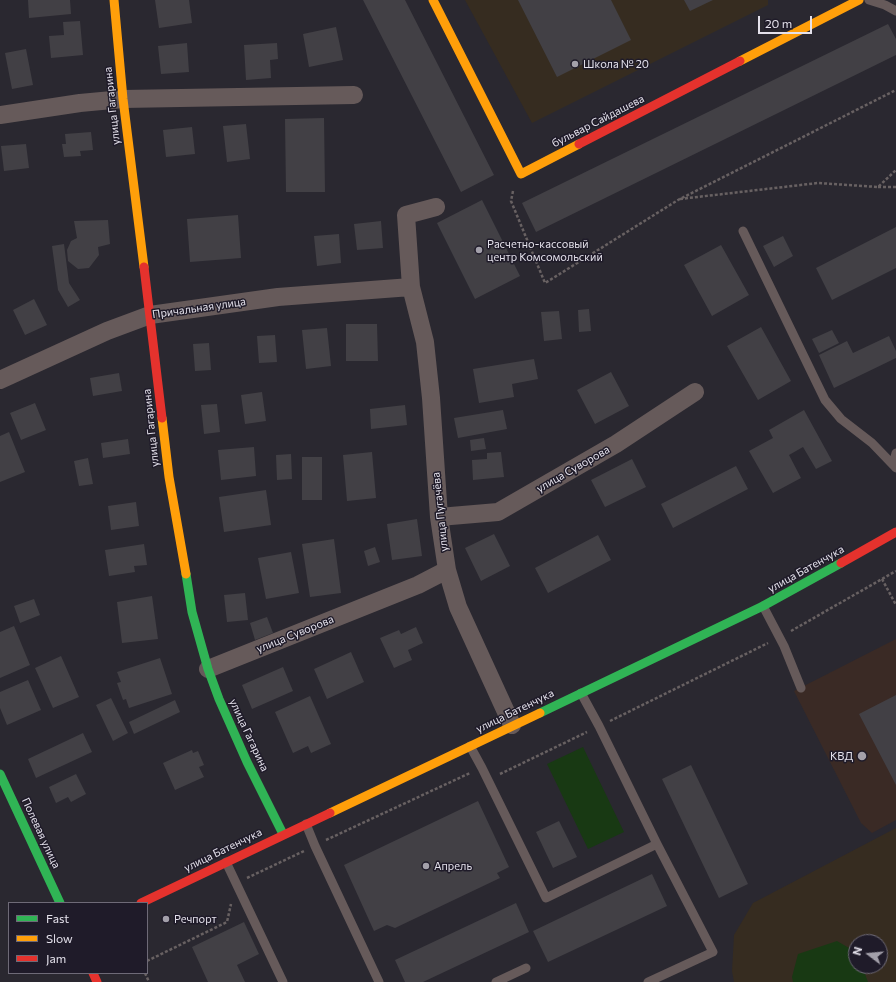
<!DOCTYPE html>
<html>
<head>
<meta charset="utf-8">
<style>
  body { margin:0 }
  #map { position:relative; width:896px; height:982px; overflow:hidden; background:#2a2830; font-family:Commissioner,sans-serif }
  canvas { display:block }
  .legend { position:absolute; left:8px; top:902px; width:140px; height:72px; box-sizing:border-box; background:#1f1b29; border:1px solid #6e6a77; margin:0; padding:5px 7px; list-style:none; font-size:12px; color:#e4e1eb }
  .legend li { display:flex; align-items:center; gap:8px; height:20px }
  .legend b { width:20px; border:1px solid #6e6a77 }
  .north { position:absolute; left:848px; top:934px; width:40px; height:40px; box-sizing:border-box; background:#1f1b29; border:1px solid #6e6a77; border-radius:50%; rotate:286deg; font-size:11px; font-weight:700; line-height:16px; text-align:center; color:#e4e1eb }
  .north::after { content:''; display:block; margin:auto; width:14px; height:18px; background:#a3a0aa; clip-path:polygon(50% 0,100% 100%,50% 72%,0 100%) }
  .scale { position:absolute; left:758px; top:16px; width:54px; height:18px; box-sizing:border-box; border:2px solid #e4e1eb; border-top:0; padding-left:5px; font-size:12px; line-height:14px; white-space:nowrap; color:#e4e1eb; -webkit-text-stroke:3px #1f1b29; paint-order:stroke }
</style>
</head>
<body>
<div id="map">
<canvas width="896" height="982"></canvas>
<ul class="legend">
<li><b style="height:5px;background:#30b455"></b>Fast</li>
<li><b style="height:5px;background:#ff9f0a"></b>Slow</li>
<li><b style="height:5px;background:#e5322d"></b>Jam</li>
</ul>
<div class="north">N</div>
<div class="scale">20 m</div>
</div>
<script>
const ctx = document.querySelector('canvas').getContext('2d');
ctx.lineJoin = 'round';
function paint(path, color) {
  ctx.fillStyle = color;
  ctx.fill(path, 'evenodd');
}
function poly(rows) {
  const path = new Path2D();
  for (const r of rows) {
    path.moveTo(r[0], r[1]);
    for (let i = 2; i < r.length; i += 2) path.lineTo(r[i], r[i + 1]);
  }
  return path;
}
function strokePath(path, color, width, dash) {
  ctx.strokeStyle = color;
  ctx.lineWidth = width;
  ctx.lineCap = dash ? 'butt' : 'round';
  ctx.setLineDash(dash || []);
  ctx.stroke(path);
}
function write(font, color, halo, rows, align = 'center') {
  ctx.font = font + ' Commissioner,sans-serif';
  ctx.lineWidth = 3;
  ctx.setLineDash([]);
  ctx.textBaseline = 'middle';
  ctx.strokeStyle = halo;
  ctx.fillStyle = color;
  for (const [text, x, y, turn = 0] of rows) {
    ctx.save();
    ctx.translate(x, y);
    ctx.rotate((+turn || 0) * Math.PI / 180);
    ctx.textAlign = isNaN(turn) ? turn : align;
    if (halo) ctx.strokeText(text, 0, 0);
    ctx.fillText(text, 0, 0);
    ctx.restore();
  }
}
paint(poly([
  [465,0,768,0,768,5,532,123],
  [896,828,896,982,734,982,732,971,734,935,753,903],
  [856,942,880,942,880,966,856,966]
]), '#362c20');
paint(poly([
  [896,639,896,820,872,833,861,823,794,691]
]), '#3a2a25');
paint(poly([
  [583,747,624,832,588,849,547,764],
  [837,941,856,952,856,966,862,966,868,982,793,982,792,977,798,954]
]), '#183913');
paint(poly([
  [28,0,70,0,71,14,29,18],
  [155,0,189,0,192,23,159,28],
  [363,0,405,0,494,175,461,192],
  [518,0,611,0,631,40,557,77],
  [684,0,713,0,690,11],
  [80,21,83,55,51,58,49,36,64,35,63,22],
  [888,24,896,39,896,55,536,232,522,203],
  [336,27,343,60,309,67,303,34],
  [187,43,189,72,161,74,158,46],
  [277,43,278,59,270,60,271,78,246,80,244,45],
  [26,49,33,85,12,89,5,53],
  [324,118,325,192,286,192,285,119],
  [246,124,250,159,227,162,223,126],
  [192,127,195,154,166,157,163,130],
  [91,132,93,150,80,151,81,156,64,157,62,144,66,144,65,134],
  [26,144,29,168,4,171,1,146],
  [482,200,520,276,475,299,437,223],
  [238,215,241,258,190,262,187,219],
  [108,220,110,244,98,247,99,255,89,268,78,269,68,261,67,250,71,241,77,238,74,221],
  [381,221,383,248,357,250,354,224],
  [896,227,896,268,832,300,816,268],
  [339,234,341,263,317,266,314,236],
  [783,236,793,256,774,267,763,246],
  [64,244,69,283,80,300,68,307,58,290,52,246],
  [721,245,749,295,712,316,684,265],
  [34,299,47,325,25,335,13,310],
  [589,309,591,331,579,332,578,310],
  [559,311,562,339,544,341,541,312],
  [346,324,377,324,378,361,346,361],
  [761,327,791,381,758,400,727,346],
  [327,328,331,366,306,369,302,330],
  [832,330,839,343,819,353,812,339],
  [275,335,277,362,259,363,257,336],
  [889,336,896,351,896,358,834,388,819,355,847,341,853,353],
  [209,343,211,370,195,371,193,344],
  [534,359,538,379,512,384,514,397,479,403,473,369],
  [611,372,629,406,595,424,577,390],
  [119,373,122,391,93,396,90,378],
  [262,392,266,421,245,424,241,395],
  [35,403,46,430,21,440,10,413],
  [217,404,220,432,204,434,201,405],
  [405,405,407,425,371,429,370,409],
  [503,410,507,429,458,438,454,418],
  [804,410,832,461,816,469,803,447,789,455,801,478,773,493,749,451,773,438,769,430],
  [9,432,25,472,0,482,0,436],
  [484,438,486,449,471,451,470,440],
  [128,439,130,454,103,458,101,443],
  [254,447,256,476,221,480,218,450],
  [372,452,376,498,347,501,343,455],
  [501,452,504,477,473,480,472,460,487,459,487,453],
  [291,454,292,479,277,480,276,455],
  [302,457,322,457,322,500,302,500],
  [88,458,93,484,79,486,74,461],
  [632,459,646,487,605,507,591,480],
  [736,466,748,489,673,528,661,504],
  [266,490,271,525,224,532,219,497],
  [136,502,139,526,111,530,108,506],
  [417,519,422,556,392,560,387,524],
  [494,534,510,566,481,581,465,548],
  [598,535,611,560,548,593,535,568],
  [334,539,341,593,310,597,302,544],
  [144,544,147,565,134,566,135,572,109,576,105,550],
  [375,547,380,562,368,566,364,551],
  [291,552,299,593,266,599,258,558],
  [245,593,248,620,227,622,224,595],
  [152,596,158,639,122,643,117,602],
  [34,599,40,615,20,623,14,606],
  [267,617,273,633,255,640,250,623],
  [14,626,30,665,0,678,0,632],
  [416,627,423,643,408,650,412,660,394,668,380,638,399,630,401,634],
  [351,652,364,682,327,699,314,669],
  [61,656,79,697,53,708,35,668],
  [160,658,172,694,129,708,126,699,123,700,117,683,121,682,117,672],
  [283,667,293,691,252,709,242,685],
  [28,680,41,710,7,725,0,708,0,692],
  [896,695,896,785,859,714],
  [310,696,331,744,311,753,308,746,293,753,275,712],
  [111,698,128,733,113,741,96,705],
  [175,700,180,712,134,734,129,722],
  [83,733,92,752,36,778,28,759],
  [192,750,193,753,198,751,204,765,199,767,204,777,175,790,163,763],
  [691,765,748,884,719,898,662,779],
  [76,774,86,794,71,802,68,797,56,803,49,787],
  [478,801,509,867,497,873,500,878,395,928,387,925,374,931,344,865],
  [559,821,577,857,553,868,536,832],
  [652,874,667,906,548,962,533,931],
  [516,903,529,932,423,982,405,982,395,960],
  [244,922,259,954,237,965,245,982,208,982,192,947]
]), '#424045');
strokePath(poly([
  [878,187,896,187],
  [513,191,511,201,545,283,558,275,678,200,896,90],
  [680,199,818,183,878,187,896,170],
  [882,579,896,605],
  [791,631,896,571],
  [610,721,768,643],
  [500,774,587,732],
  [326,840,470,773],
  [247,878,304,851],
  [147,961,227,922,231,904],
  [145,973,149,982]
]), '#686162', 2.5, [3, 2]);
strokePath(poly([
  [869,0,885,5,896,11],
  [743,231,825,400,841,419,872,443,896,468],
  [893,465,896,453],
  [763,606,784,646,801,688],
  [581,693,599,726,657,844,713,952,648,982],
  [470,746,482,768,546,898,657,844],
  [306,824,315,846,379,982],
  [226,862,283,982],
  [496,982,526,968]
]), '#665a5a', 9);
strokePath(poly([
  [0,115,80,103,123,99,354,95],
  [436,207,406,215,411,287,425,342,431,398,439,517,447,570,458,607,512,725],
  [0,380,107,331,150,315,278,297,411,287],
  [439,517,498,512,616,444,695,392],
  [208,669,418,585,447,570]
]), '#665a5a', 18);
strokePath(poly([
  [186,574,192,612,208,669,219,699,247,762,283,834],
  [540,713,763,606,841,563],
  [0,774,60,903]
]), '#30b455', 9);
strokePath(poly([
  [114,0,123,99,144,267],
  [433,0,521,174,579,144],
  [740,61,859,0],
  [162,418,169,477,186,574],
  [330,813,540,713]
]), '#ff9f0a', 9);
strokePath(poly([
  [579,144,740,61],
  [144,267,162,418],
  [841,563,896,532],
  [141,903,330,813],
  [93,973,97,982]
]), '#e5322d', 9);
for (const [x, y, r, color] of [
  [575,64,4,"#a3a0aa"],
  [479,250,4,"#a3a0aa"],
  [862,756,5,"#a3a0aa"],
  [426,866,4,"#a3a0aa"],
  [166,919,4,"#a3a0aa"]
]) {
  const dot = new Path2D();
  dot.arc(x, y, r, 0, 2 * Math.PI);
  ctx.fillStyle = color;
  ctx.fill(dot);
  strokePath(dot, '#1f1b29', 1.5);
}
write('11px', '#e4e1eb', '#1f1b29', [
  ["Школа № 20",583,64],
  ["Расчетно-кассовый",487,244],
  ["центр Комсомольский",487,257],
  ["КВД",853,756,"right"],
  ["Апрель",434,866],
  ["Речпорт",174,919]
], 'left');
write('11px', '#e4e1eb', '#1f1b29', [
  ["улица Гагарина",112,106,-96],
  ["бульвар Сайдашева",598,121,-27],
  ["Причальная улица",199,308,-8],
  ["улица Гагарина",151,428,-96],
  ["улица Суворова",573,469,-30],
  ["улица Пугачёва",440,512,-96],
  ["улица Батенчука",806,569,-29],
  ["улица Суворова",295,634,-22],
  ["улица Батенчука",515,711,-26],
  ["улица Гагарина",249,735,65],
  ["Полевая улица",41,833,65],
  ["улица Батенчука",223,850,-26]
]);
</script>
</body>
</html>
